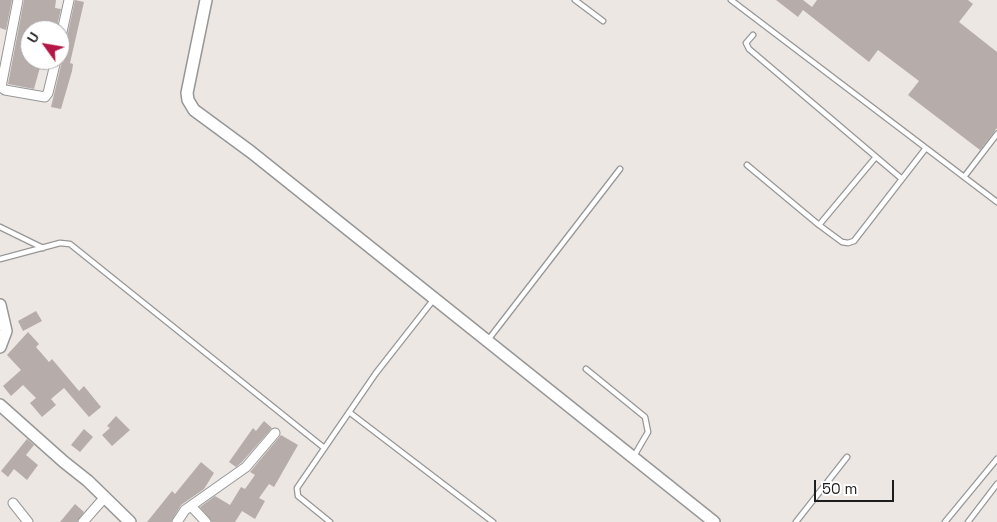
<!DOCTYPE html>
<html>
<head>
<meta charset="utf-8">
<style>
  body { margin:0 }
  #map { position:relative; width:997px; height:522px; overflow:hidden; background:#ede7e4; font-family:"Space Grotesk",sans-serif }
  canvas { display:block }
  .north { position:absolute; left:20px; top:20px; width:50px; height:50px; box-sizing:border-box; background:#fff; border:1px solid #a5a5a5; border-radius:50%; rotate:302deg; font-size:14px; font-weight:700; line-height:20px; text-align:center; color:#1d1d1d }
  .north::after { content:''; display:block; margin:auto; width:18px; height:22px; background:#b41646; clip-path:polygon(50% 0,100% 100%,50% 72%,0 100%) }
  .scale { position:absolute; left:814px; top:480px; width:80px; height:22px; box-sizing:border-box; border:2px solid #1d1d1d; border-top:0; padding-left:6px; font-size:15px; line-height:18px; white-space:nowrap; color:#1d1d1d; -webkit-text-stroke:4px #fff; paint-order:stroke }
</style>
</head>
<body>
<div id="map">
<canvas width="997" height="522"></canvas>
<div class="north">U</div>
<div class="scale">50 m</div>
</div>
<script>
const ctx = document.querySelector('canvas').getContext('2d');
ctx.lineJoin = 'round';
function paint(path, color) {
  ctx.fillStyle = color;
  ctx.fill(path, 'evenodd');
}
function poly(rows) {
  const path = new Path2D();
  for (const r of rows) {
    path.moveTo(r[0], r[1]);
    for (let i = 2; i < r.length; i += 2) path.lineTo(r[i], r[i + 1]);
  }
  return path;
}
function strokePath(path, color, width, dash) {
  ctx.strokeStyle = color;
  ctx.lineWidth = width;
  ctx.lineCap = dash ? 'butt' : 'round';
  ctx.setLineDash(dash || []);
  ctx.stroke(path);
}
paint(poly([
  [0,0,12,0,6,30,0,28],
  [24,0,56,0,55,8,61,9,57,26,49,24,48,30,30,30,30,60,42,60,34,89,8,84],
  [75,0,84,2,70,63,73,64,72,71,61,109,51,107,62,61,61,56,66,42],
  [776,0,803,0,812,7,817,0,968,0,973,4,959,22,997,52,997,128,980,150,908,95,919,81,878,50,869,62,803,10,798,17],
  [36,311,42,321,23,331,18,321],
  [28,332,39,344,36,347,49,362,52,359,79,391,84,386,101,407,89,417,64,388,51,399,56,405,42,417,30,403,36,398,23,385,11,396,3,386,21,370,7,355],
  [116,416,130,430,112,446,102,435,110,428,107,426],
  [264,421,272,428,242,462,236,467,229,462,253,428,256,431],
  [84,429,93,437,80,452,71,445],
  [281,435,298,445,274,487,269,484,259,498,265,501,255,519,242,511,235,522,212,522,200,507,215,496,230,505,241,487,245,489,255,475,250,472],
  [27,439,34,445,26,455,38,465,27,480,14,469,8,477,1,471],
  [201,462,214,473,204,489,181,505,171,522,147,522,172,491,175,494],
  [75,504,84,512,77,522,60,522]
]), '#b6acaa');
const service = poly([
  [575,0,603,21],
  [731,0,997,202],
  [753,35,746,43,749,49,902,179,926,148],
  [875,158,819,225,842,242,848,243,854,241,902,179],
  [747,165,819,225],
  [964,177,997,134],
  [0,227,43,248],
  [0,259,60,243,70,244,323,447],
  [488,340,620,169],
  [586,369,645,417,648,432,634,456],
  [349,412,493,522],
  [330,522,298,496,297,488,376,373,434,299],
  [796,522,847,457],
  [945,522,997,459],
  [968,522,997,484]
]);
const minor = poly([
  [18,0,1,87,5,90,45,97,48,93,56,60],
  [60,41,69,0],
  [13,503,28,522],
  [191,506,206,522],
  [83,522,105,497],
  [177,522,185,510,246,467,275,433]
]);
const tertiary = poly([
  [206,0,187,93,188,100,194,110,251,152,714,522],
  [0,305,6,331,0,347],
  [0,405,64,462,88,481,130,522]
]);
strokePath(service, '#979797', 7);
strokePath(minor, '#979797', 11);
strokePath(tertiary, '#979797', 14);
strokePath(service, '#fff', 4.5);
strokePath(minor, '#fff', 9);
strokePath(tertiary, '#fff', 11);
</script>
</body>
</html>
